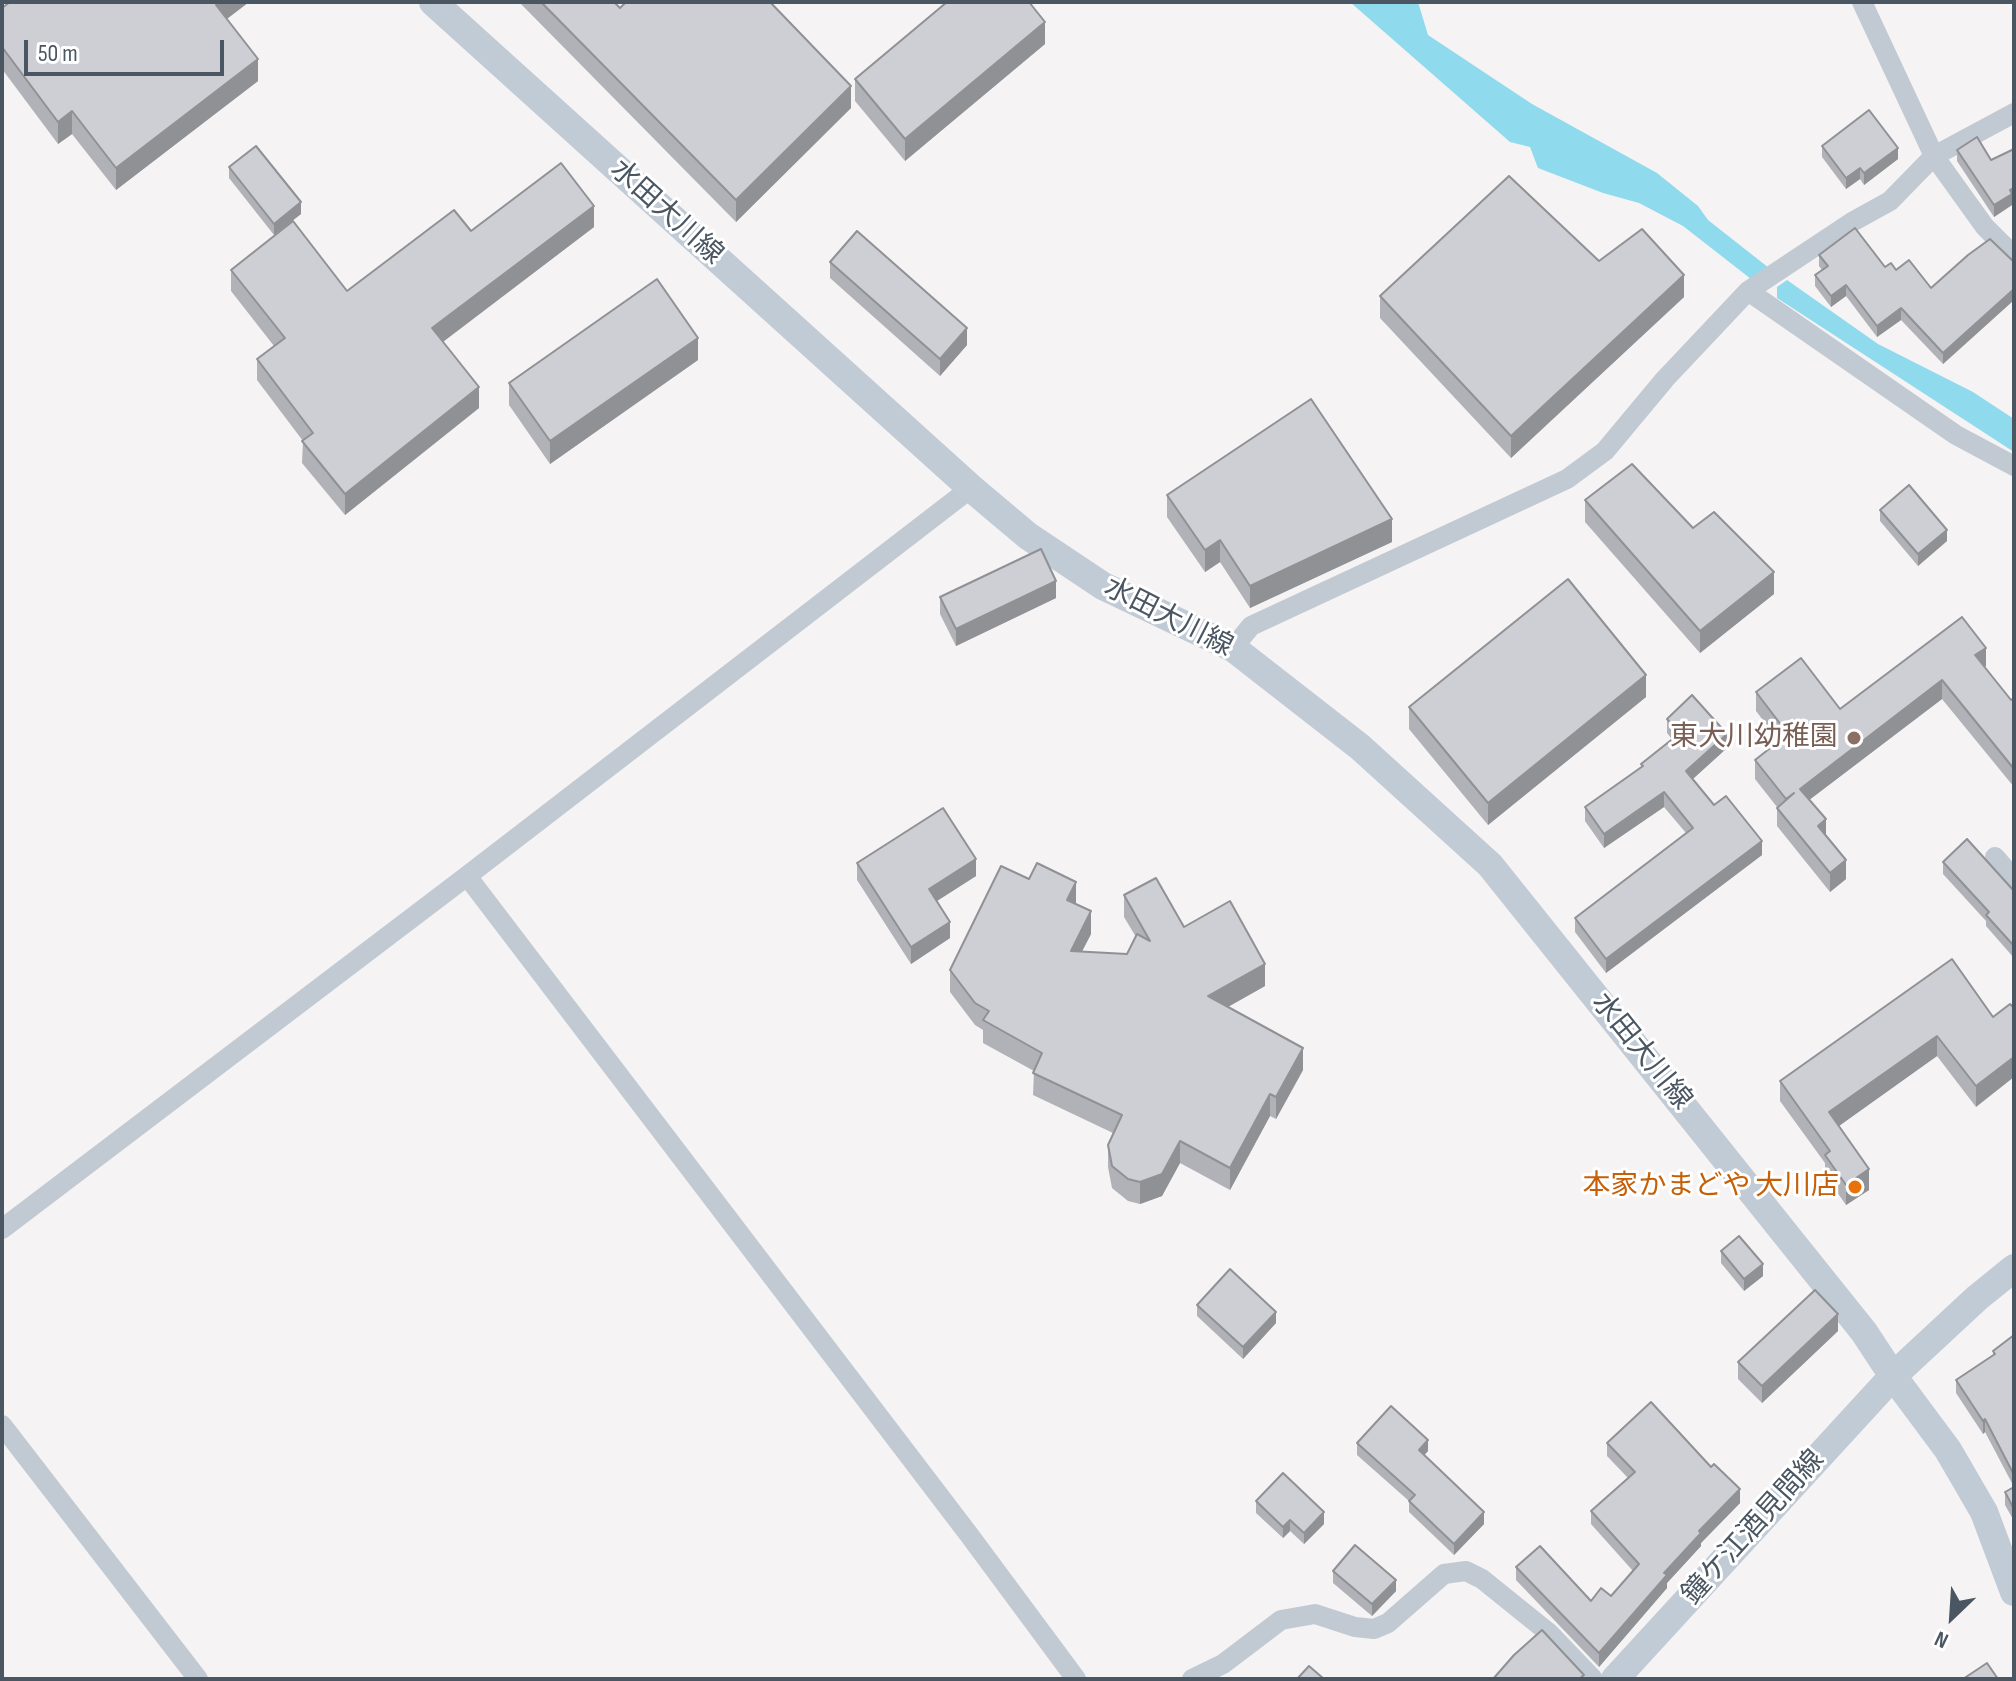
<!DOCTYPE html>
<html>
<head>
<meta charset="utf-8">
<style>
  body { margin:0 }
  #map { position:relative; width:2016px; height:1681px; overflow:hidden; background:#f5f3f3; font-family:"Sofia Sans Condensed",sans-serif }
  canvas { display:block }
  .frame { position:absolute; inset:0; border:4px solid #4a5661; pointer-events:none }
  .north { position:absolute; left:1912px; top:1577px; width:80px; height:80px; -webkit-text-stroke:6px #fff; paint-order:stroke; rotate:205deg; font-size:22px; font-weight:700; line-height:32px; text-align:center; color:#4a5661 }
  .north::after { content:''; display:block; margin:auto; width:28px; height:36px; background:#4a5661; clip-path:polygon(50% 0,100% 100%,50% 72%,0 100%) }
  .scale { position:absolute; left:24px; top:40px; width:200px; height:36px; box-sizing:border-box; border:4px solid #4a5661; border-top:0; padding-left:10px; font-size:24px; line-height:28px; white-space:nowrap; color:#4a5661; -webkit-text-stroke:6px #fff; paint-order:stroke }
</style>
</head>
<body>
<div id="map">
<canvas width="2016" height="1681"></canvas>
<div class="frame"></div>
<div class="north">N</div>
<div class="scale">50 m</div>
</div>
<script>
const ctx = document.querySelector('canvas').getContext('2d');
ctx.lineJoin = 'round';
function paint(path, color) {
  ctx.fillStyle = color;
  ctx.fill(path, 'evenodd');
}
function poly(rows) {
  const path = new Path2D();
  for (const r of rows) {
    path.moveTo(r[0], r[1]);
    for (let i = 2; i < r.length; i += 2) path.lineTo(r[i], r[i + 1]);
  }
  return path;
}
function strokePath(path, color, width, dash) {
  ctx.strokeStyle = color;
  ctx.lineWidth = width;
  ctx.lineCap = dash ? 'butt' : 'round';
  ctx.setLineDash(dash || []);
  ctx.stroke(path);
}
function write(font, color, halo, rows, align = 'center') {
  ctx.font = font + ' "Sofia Sans Condensed","Noto Sans JP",sans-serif';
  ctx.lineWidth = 6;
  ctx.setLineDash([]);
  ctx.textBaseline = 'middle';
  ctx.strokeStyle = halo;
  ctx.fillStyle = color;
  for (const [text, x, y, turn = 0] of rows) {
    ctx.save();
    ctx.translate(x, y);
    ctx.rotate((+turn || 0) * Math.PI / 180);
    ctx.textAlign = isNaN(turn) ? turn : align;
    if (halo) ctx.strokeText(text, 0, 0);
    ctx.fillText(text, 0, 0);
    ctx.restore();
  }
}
paint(poly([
  [1350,2,1418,2,1428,35,1532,104,1657,173,1698,206,1708,220,1769,268,1751,279,1683,226,1639,203,1603,193,1538,168,1530,147,1510,142],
  [1787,280,1878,344,1973,392,2014,419,2014,452,1777,298,1777,287]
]), '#90daee');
strokePath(poly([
  [1862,2,1934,156,1985,227,2014,256],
  [1748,291,1956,435,2014,466],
  [1233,648,1251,626,1567,479,1605,451,1665,379,1748,291,1852,222,1890,201,1934,156,2014,113],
  [1995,857,2014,879],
  [467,876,970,1536,1076,1679],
  [2,1229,467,876,971,488],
  [2,1425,198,1679],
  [1192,1679,1223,1664,1281,1620,1315,1614,1355,1627,1374,1629,1388,1623,1444,1574,1466,1571,1482,1579,1549,1633,1593,1679]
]), '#c1cad2', 20);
strokePath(poly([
  [433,2,971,488,1028,536,1103,586,1233,648,1360,747,1490,865,1864,1332,1893,1376,1948,1450,1984,1512,2014,1592],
  [1615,1679,1893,1376,1977,1298,2014,1268]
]), '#c1cbd6', 28);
paint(poly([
  [10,2,249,2,227,19,258,81,116,190,72,134,58,144,2,69,2,8],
  [519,2,614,2,620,8,851,108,736,222],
  [1045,44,905,161,855,101,855,79],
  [1822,146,1898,159,1864,185,1860,179,1846,189,1822,157],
  [1957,150,2012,201,2012,205,1994,217,1957,161],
  [229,167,301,214,274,235,229,178],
  [594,227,443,342,479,408,345,515,302,463,303,441,257,380,257,359,274,346,231,291,231,270,347,291,471,231],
  [1819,255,1896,270,1931,288,2014,262,2014,300,1943,364,1901,320,1877,337,1846,296,1831,307,1815,286,1815,275,1822,270,1819,266],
  [830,262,967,345,940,376,830,278],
  [1380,296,1684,297,1511,458,1380,318],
  [698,360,550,464,509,405,509,383],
  [1167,495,1392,542,1250,608,1220,562,1205,572,1167,517],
  [1585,500,1693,528,1774,594,1700,653,1585,522],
  [1880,510,1947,541,1918,566,1880,521],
  [940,597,1056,598,956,646,940,614],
  [1986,666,1985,667,2011,700,2014,698,2014,787,1942,699,1809,800,1846,879,1830,892,1777,826,1777,807,1755,779,1755,760,1779,741,1756,711,1756,692,1840,709],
  [1646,697,1488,825,1409,729,1409,707],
  [1667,719,1727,748,1693,779,1714,805,1762,855,1606,973,1575,932,1575,918,1686,833,1664,807,1604,848,1585,821,1585,807,1641,767,1641,764,1672,739,1667,733],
  [1943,862,2014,891,2014,958,1986,926,1986,921,1943,874],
  [857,863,976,876,937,901,950,938,911,964,857,880],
  [1029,879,1076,904,1091,934,1082,951,1127,954,1136,937,1124,917,1124,895,1184,927,1265,986,1228,1007,1303,1070,1276,1119,1270,1116,1230,1190,1180,1163,1162,1196,1140,1204,1128,1201,1112,1188,1108,1167,1108,1145,1113,1133,1033,1095,1034,1071,983,1043,983,1030,975,1025,950,992,950,970],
  [1993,1017,1976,1107,1937,1056,1839,1126,1869,1190,1846,1205,1825,1175,1825,1163,1780,1101,1780,1081],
  [1721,1251,1763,1276,1744,1291,1721,1263],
  [1197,1305,1276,1323,1243,1359,1197,1316],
  [1838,1331,1762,1403,1738,1379,1738,1362],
  [2014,1335,2014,1521,2005,1505,2005,1492,2014,1487,1985,1432,1983,1434,1956,1393,1956,1380,1993,1355,1993,1351],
  [1357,1443,1428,1451,1424,1455,1484,1524,1454,1555,1409,1512,1409,1501,1357,1455],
  [1607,1443,1740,1503,1701,1543,1701,1546,1667,1583,1667,1588,1599,1667,1516,1580,1516,1567,1591,1601,1611,1596,1633,1571,1591,1524,1591,1511,1628,1478,1607,1456],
  [1256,1501,1324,1524,1304,1544,1290,1531,1283,1538,1256,1513],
  [1333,1571,1396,1591,1372,1616,1333,1583]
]), '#b0b2b7');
paint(poly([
  [219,2,249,2,216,27,216,5],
  [1045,22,1045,44,905,161,905,139],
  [258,59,258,81,116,190,116,168],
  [851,86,851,108,736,222,736,200],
  [72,111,72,134,58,144,58,122],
  [1898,148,1898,159,1864,185,1864,173],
  [1860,168,1860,179,1846,189,1846,178],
  [2014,188,2014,200,2012,201,2012,205,1994,217,1994,205,2010,190],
  [301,202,301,214,274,235,274,224],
  [594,206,594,227,432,350,432,328],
  [1684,275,1684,297,1511,458,1511,436],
  [1846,285,1846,296,1831,307,1831,296],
  [2014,289,2014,300,1943,364,1943,353],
  [1901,308,1901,320,1877,337,1877,326],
  [967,328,967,345,940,376,940,359],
  [698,338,698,360,550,464,550,441],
  [479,387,479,408,345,515,345,494],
  [1392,519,1392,542,1250,608,1250,586],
  [1947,530,1947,541,1918,566,1918,554],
  [1220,540,1220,562,1205,572,1205,550],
  [1774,572,1774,594,1700,653,1700,631],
  [1056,581,1056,598,956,646,956,629],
  [1986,648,1986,666,1975,674,1975,655],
  [1646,675,1646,697,1488,825,1488,803],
  [1942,680,1942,699,1800,807,1800,789],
  [1727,734,1727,748,1686,785,1686,771],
  [1664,792,1664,807,1604,848,1604,834],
  [1826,819,1826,838,1818,826],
  [1762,841,1762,855,1606,973,1606,959],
  [976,859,976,876,929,906,929,889],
  [1846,860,1846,879,1830,892,1830,873],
  [1076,882,1076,904,1067,900],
  [1091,911,1091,934,1071,973,1071,951],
  [950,922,950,938,911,964,911,947],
  [1265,964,1265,986,1208,1018,1208,996],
  [1937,1036,1937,1056,1829,1133,1829,1112],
  [1303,1048,1303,1070,1276,1119,1276,1097],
  [2014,1057,2014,1077,1976,1107,1976,1086],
  [1270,1094,1270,1116,1230,1190,1230,1168],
  [1180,1141,1180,1163,1162,1196,1140,1204,1140,1182],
  [1869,1169,1869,1190,1846,1205,1846,1185],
  [1763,1264,1763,1276,1744,1291,1744,1279],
  [1276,1312,1276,1323,1243,1359,1243,1347],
  [1838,1314,1838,1331,1762,1403,1762,1386],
  [1985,1419,1985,1432,1983,1434,1983,1421],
  [1428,1440,1428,1451,1419,1461,1419,1450],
  [1740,1489,1740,1503,1701,1543,1701,1546,1667,1583,1667,1588,1599,1667,1599,1653,1699,1531],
  [1324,1512,1324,1524,1304,1544,1304,1533],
  [1484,1512,1484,1524,1454,1555,1454,1544],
  [1290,1520,1290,1531,1283,1538,1283,1527],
  [1396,1580,1396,1591,1372,1616,1372,1604]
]), '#909195');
const building = poly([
  [10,2,219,2,216,5,258,59,116,168,72,111,58,122,2,47,2,8,10,2],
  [541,2,614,2,620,8,626,2,770,2,851,86,736,200,541,2],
  [947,2,1029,2,1045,22,905,139,855,79,947,2],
  [1869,110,1898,148,1864,173,1860,168,1846,178,1822,146,1869,110],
  [1977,137,1991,160,2014,149,2014,188,2010,190,2012,194,1994,205,1957,150,1977,137],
  [256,146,301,202,274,224,229,167,256,146],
  [561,163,594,206,432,328,479,387,345,494,302,441,313,433,257,359,285,338,231,270,293,221,347,291,454,210,471,231,561,163],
  [1509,176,1599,261,1642,229,1684,275,1511,436,1380,296,1509,176],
  [1855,228,1885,267,1891,263,1896,270,1909,260,1931,288,1968,255,1990,239,2014,262,2014,289,1943,353,1901,308,1877,326,1846,285,1831,296,1815,275,1828,266,1819,255,1855,228],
  [857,231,967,328,940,359,830,262,857,231],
  [657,279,698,338,550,441,509,383,657,279],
  [1311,399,1392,519,1250,586,1220,540,1205,550,1167,495,1311,399],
  [1632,464,1693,528,1714,512,1774,572,1700,631,1585,500,1632,464],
  [1909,485,1947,530,1918,554,1880,510,1909,485],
  [1041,549,1056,581,956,629,940,597,1041,549],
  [1568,579,1646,675,1488,803,1409,707,1568,579],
  [1962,617,1986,648,1975,655,2011,700,2014,698,2014,769,1942,680,1800,789,1826,819,1818,826,1846,860,1830,873,1777,808,1794,793,1786,799,1755,760,1788,734,1756,692,1801,658,1840,709,1962,617],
  [1692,695,1727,734,1686,771,1714,805,1726,796,1762,841,1606,959,1575,918,1693,828,1664,792,1604,834,1585,807,1643,766,1641,764,1680,733,1667,719,1692,695],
  [943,808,976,859,929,889,950,922,911,947,857,863,943,808],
  [1967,839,2014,891,2014,946,1986,915,1989,912,1943,862,1967,839],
  [1037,863,1076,882,1067,900,1091,911,1071,951,1127,954,1137,934,1150,941,1124,895,1156,878,1184,927,1230,901,1265,964,1208,996,1303,1048,1276,1097,1270,1094,1230,1168,1180,1141,1162,1174,1140,1182,1128,1179,1112,1166,1108,1145,1122,1115,1033,1073,1042,1053,983,1020,989,1011,975,1003,950,970,1001,866,1029,879,1037,863],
  [1952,959,1993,1017,2010,1004,2014,1008,2014,1057,1976,1086,1937,1036,1829,1112,1869,1169,1846,1185,1825,1155,1830,1151,1780,1081,1952,959],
  [1739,1236,1763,1264,1744,1279,1721,1251,1739,1236],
  [1230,1269,1276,1312,1243,1347,1197,1305,1230,1269],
  [1815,1290,1838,1314,1762,1386,1738,1362,1815,1290],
  [2014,1335,2014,1475,1985,1419,1983,1421,1956,1380,1995,1354,1993,1351,2014,1335],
  [1651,1402,1711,1467,1714,1464,1740,1489,1699,1531,1701,1533,1664,1573,1667,1575,1599,1653,1516,1567,1540,1546,1591,1601,1601,1588,1611,1596,1639,1564,1591,1511,1635,1472,1607,1443,1651,1402],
  [1391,1406,1428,1440,1419,1450,1484,1512,1454,1544,1409,1501,1415,1495,1357,1443,1391,1406],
  [1283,1473,1324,1512,1304,1533,1290,1520,1283,1527,1256,1501,1283,1473],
  [2014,1487,2014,1509,2005,1492,2014,1487],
  [1355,1545,1396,1580,1372,1604,1333,1571,1355,1545],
  [1542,1630,1584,1675,1579,1679,1493,1679,1514,1655,1542,1630],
  [1987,1663,1998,1679,1963,1679,1987,1663],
  [1309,1666,1324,1679,1297,1679,1309,1666]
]);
paint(building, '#cdcfd5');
strokePath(building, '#909195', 2);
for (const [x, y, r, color] of [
  [1854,738,8,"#8d6e63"],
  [1855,1187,8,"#e8710a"]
]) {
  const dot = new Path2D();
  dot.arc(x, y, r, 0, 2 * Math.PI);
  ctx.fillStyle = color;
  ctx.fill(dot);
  strokePath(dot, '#fff', 3);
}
write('28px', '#4a5661', '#fff', [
  ["水田大川線",666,213,42],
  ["水田大川線",1168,618,27],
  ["水田大川線",1641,1052,51],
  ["鐘ケ江酒見間線",1754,1528,-48]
]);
write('28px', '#785e54', '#fff', [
  ["東大川幼稚園",1838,738]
], 'right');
write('28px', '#c56008', '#fff', [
  ["本家かまどや 大川店",1839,1187]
], 'right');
</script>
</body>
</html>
